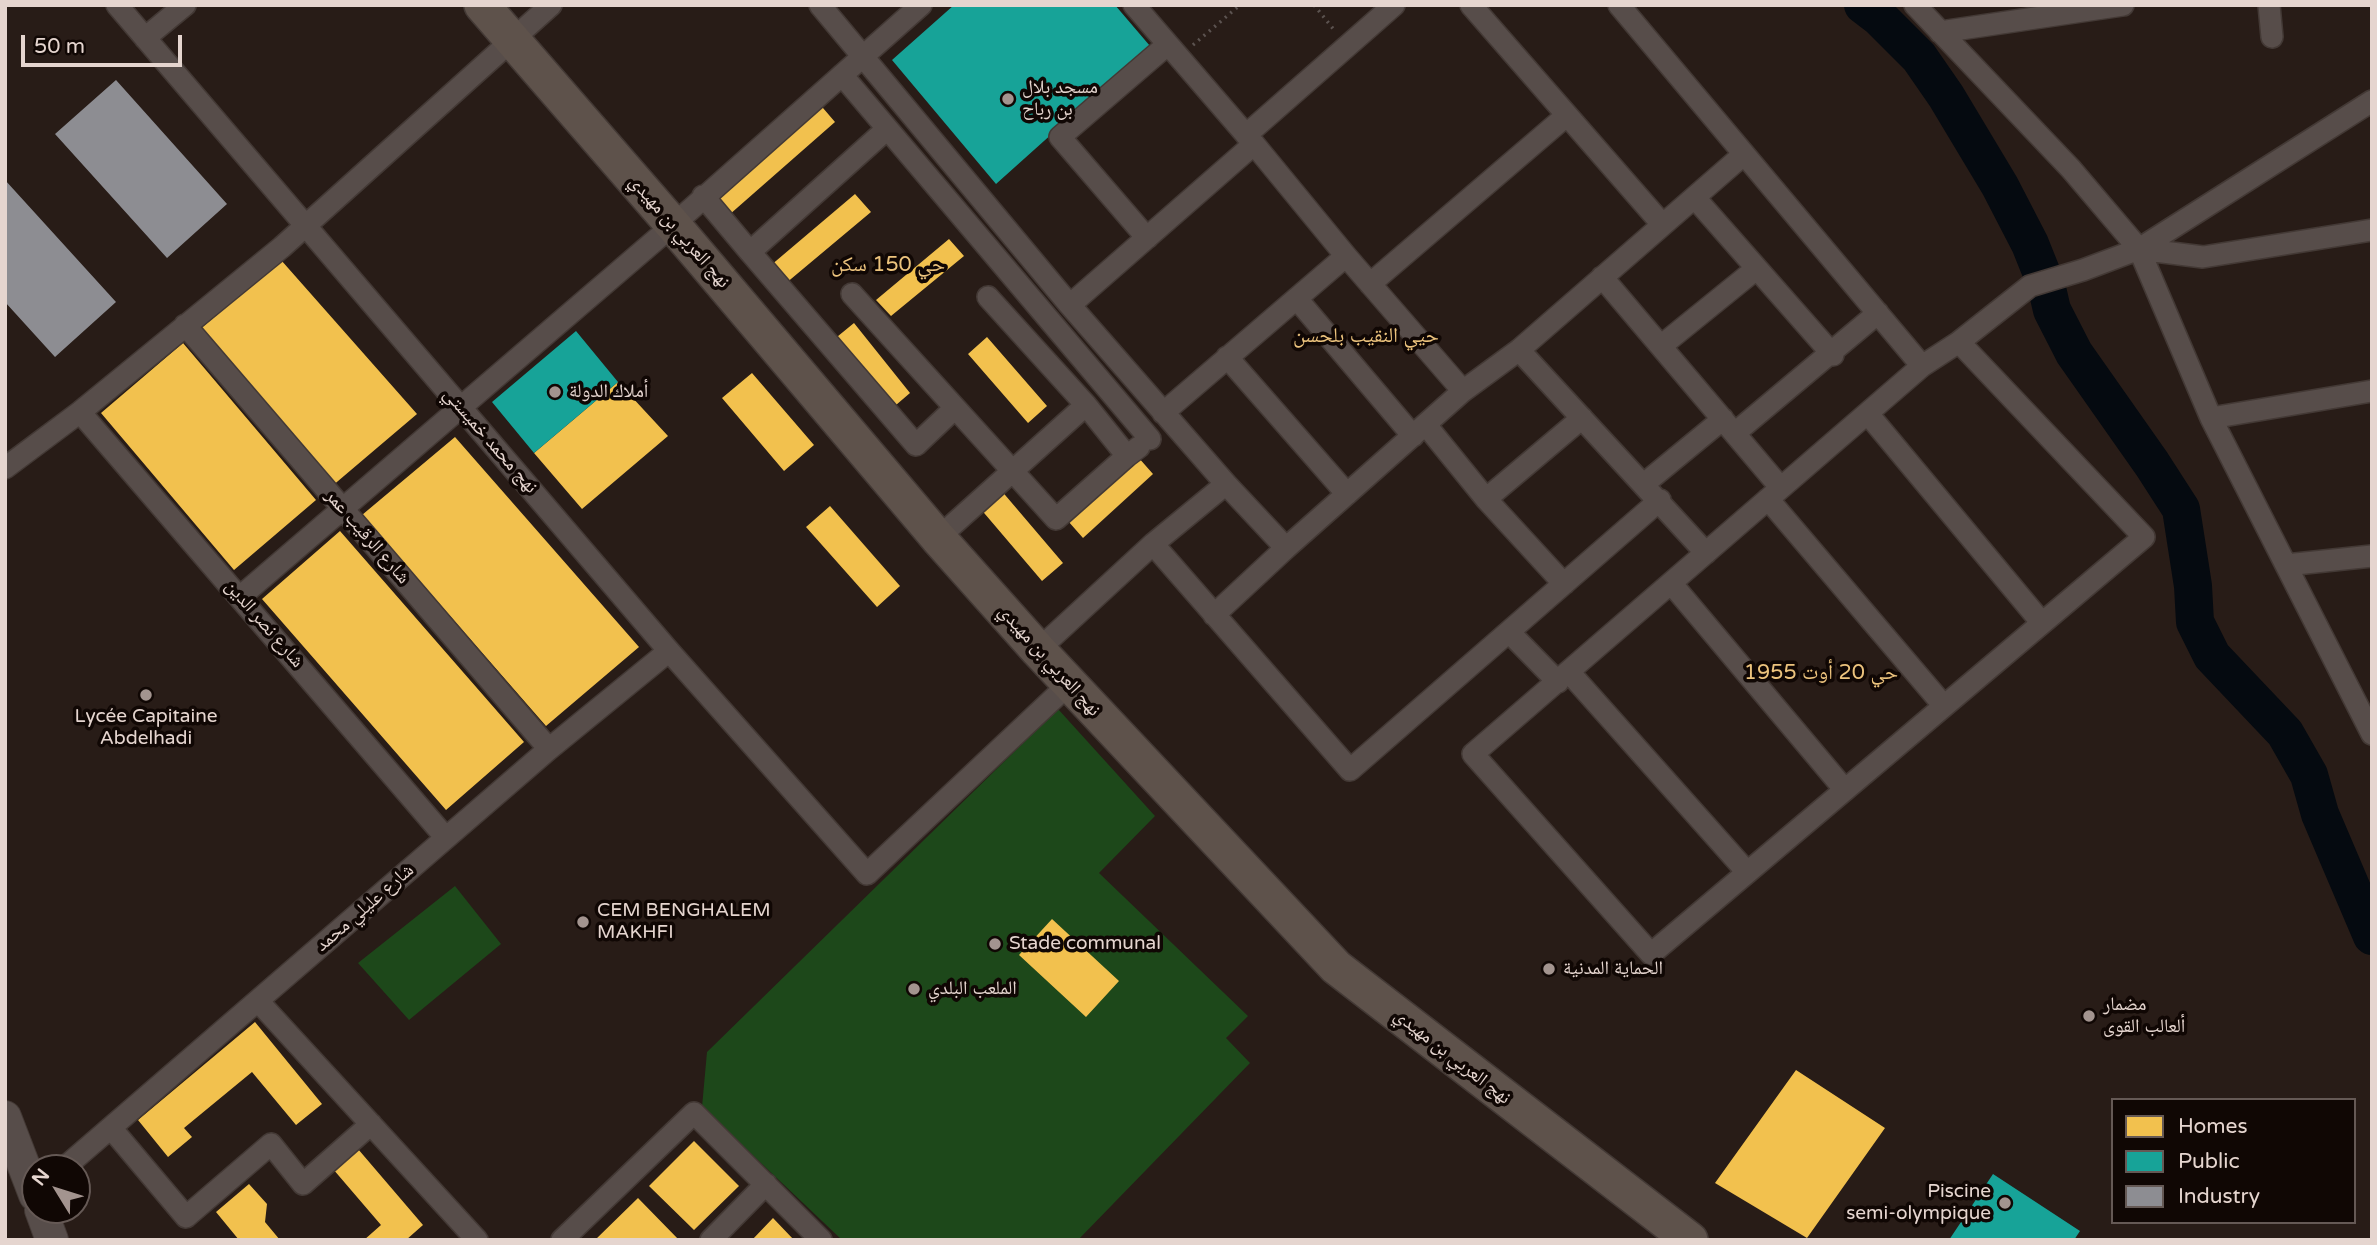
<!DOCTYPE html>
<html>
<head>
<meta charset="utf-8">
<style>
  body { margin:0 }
  #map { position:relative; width:2377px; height:1245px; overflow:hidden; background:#281c17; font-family:"Varela Round",sans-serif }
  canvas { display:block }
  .frame { position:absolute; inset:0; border:7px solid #e5d5cf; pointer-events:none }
  .legend { position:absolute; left:2111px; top:1098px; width:245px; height:126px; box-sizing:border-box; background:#100704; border:2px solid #655955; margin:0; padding:9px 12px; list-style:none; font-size:21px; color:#e5d5cf }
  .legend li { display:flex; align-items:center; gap:14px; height:35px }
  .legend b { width:35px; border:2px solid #655955 }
  .north { position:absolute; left:21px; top:1154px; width:70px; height:70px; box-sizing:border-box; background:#100704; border:2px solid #655955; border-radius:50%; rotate:308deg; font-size:19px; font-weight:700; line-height:28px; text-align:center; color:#e5d5cf }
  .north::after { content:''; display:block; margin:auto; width:24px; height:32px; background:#a3948f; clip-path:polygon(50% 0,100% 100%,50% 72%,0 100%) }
  .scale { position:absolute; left:21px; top:35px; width:161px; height:32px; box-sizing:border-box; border:4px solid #e5d5cf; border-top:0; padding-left:9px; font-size:21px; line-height:24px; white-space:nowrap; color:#e5d5cf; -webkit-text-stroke:5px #100704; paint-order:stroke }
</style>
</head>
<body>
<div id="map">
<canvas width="2377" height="1245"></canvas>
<div class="frame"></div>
<ul class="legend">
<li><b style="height:19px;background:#f2c14e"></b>Homes</li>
<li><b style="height:19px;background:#17a398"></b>Public</li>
<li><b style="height:19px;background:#8d8d92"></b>Industry</li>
</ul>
<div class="north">N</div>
<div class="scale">50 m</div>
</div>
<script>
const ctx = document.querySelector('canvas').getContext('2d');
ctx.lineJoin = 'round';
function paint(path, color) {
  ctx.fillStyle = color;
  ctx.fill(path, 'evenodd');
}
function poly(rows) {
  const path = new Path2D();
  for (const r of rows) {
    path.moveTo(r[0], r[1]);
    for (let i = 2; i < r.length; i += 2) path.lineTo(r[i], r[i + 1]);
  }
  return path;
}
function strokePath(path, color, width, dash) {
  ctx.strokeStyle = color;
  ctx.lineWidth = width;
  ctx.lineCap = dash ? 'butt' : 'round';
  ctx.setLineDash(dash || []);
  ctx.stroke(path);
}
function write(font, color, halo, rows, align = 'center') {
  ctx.font = font + ' "Varela Round","Noto Naskh Arabic",sans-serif';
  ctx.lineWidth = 7;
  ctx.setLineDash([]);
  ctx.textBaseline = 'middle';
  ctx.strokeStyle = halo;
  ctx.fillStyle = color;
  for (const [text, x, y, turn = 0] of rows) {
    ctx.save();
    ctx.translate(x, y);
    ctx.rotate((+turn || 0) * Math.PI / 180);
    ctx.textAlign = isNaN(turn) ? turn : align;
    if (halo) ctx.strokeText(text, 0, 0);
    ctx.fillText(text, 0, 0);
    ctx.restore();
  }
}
paint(poly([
  [1058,709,1155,816,1099,873,1248,1016,1226,1038,1250,1063,1078,1240,842,1240,702,1107,707,1052],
  [455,886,501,944,409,1020,358,963]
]), '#1d481a');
paint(poly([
  [817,101,835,122,729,215,711,195],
  [855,194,871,212,785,284,770,266],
  [949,239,964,256,891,316,876,300],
  [281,260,417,414,331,487,199,330],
  [854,323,910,393,889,411,832,341],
  [987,337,1047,406,1028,423,968,354],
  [183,343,316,500,234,570,101,413],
  [752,373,814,445,784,471,722,398],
  [618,382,668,436,582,509,534,453],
  [455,437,639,647,546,726,362,515],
  [1138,457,1153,474,1083,538,1068,521],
  [1000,489,1063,563,1042,581,979,507],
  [830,506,900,586,877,607,806,527],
  [340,531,524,742,446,810,262,599],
  [1052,919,1119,981,1086,1017,1019,955],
  [255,1022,322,1104,296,1125,252,1072,184,1128,192,1137,168,1157,138,1120],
  [1796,1070,1885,1128,1807,1238,1715,1183],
  [694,1141,739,1186,694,1230,649,1186],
  [358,1149,423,1225,406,1240,364,1240,381,1225,333,1169],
  [249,1184,267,1204,265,1222,280,1240,239,1240,216,1212],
  [638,1198,679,1240,595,1240],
  [773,1218,794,1240,752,1240]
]), '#f2c14e');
paint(poly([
  [954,5,1115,5,1150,46,996,184,892,60],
  [576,331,618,382,534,453,492,402],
  [1993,1174,2080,1231,2074,1240,1949,1240]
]), '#17a398');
paint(poly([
  [116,80,227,204,167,258,55,134],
  [5,180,116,302,55,357,5,302]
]), '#8d8d92');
strokePath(poly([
  [1863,5,1880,18,1919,57,1946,96,2000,186,2030,244,2046,284,2052,310,2074,353,2152,464,2181,509,2193,586,2195,622,2212,656,2285,733,2309,775,2320,814,2372,936]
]), '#050a10', 38);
const street = poly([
  [117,5,669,651,867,874,1069,684],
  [820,5,1068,303,1226,484,1286,548,1463,391,1519,350,1743,155],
  [1134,5,1254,144,1346,256,1463,391],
  [1471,5,1662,224],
  [1619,5,1922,366],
  [1915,5,2071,169,2139,249,2211,418,2372,734],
  [2269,5,2272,37],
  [1940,32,2123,5],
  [145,38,185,5],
  [842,75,1150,439],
  [1246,135,1394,5],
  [703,196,750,252,887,129],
  [1695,198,1833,355],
  [1147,238,1060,137,1167,45],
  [2139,249,2203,257,2372,230],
  [750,252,916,445,955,408],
  [1602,277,1780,487],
  [1370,284,1566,116],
  [852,294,1056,519,1127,456],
  [988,297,1086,405],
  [1297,299,1413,436],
  [1070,305,1254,144],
  [185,325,549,749],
  [1959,342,2144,537,1651,954,1473,754,1922,366,1959,342,2030,286,2083,270,2139,249,2372,101],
  [1661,346,1756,269],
  [1519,350,1706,553],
  [1227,357,1347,494],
  [80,412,446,838],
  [1163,413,1346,256],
  [1868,414,2042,623],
  [2211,418,2372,391],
  [1426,425,1486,499,1564,584],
  [1735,433,1878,313],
  [5,468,80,412,282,247,551,5],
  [1644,484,1723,419],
  [1486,499,1582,418],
  [1768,499,1944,706],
  [938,538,1086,405,1127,456,1139,447],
  [1153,544,1350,770,1660,500],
  [2286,565,2372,556],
  [1671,583,1845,790],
  [240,597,673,225,921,5],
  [1214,615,1286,548],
  [1510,633,1558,682],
  [1038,650,1153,544,1226,484],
  [1569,672,1747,872],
  [258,1001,477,1240],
  [111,1128,186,1217,271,1144,303,1184,371,1124],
  [64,1168,549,749,669,651],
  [562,1240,694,1113,821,1240],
  [711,1240,766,1184]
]);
const secondary = poly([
  [5,1117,35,1195],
  [41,1210,52,1240]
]);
const primary = poly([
  [482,5,673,225,938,538,1038,650,1336,967,1690,1240]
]);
strokePath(street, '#433935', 24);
strokePath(secondary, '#433935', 34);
strokePath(primary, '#433935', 38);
strokePath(poly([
  [1314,5,1335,31],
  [1193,45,1240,5]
]), '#5c5350', 3.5, [2, 5]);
strokePath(street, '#574d4a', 21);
strokePath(secondary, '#574d4a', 32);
strokePath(primary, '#5e524b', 35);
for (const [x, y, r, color] of [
  [1008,99,7,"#a3948f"],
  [555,392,7,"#a3948f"],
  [146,695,7,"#a3948f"],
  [583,922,7,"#a3948f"],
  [995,944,7,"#a3948f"],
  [1549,969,7,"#a3948f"],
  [914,989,7,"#a3948f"],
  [2089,1016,7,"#a3948f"],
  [2005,1203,7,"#a3948f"]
]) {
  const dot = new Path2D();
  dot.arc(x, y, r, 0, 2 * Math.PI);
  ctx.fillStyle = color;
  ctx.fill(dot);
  strokePath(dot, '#100704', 2.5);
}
write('19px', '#e5d5cf', '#100704', [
  ["مسجد بلال",1022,88],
  ["بن رباح",1022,110],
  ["أملاك الدولة",569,392],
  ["Lycée Capitaine",146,717,"center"],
  ["Abdelhadi",146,739,"center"],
  ["CEM BENGHALEM",597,911],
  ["MAKHFI",597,933],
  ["Stade communal",1009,944],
  ["الحماية المدنية",1563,969],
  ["الملعب البلدي",928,989],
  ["مضمار",2103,1005],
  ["ألعالب القوى",2103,1027],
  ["Piscine",1991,1192,"right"],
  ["semi-olympique",1991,1214,"right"]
], 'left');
write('19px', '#e5d5cf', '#100704', [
  ["نهج العربي بن مهيدي",679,232,49],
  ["نهج محمد خميستي",490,441,49],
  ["شارع الرقيب عمر",367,537,49],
  ["شارع نصر الدين",264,624,49],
  ["نهج العربي بن مهيدي",1049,661,48],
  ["شارع عليلي محمد",365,908,-41],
  ["نهج العربي بن مهيدي",1452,1057,38]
]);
write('21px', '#ecc37d', '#100704', [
  ["حي 150 سكن",888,265],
  ["حيي النقيب بلحسن",1366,336],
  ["حي 20 أوت 1955",1821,673]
]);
</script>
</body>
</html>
